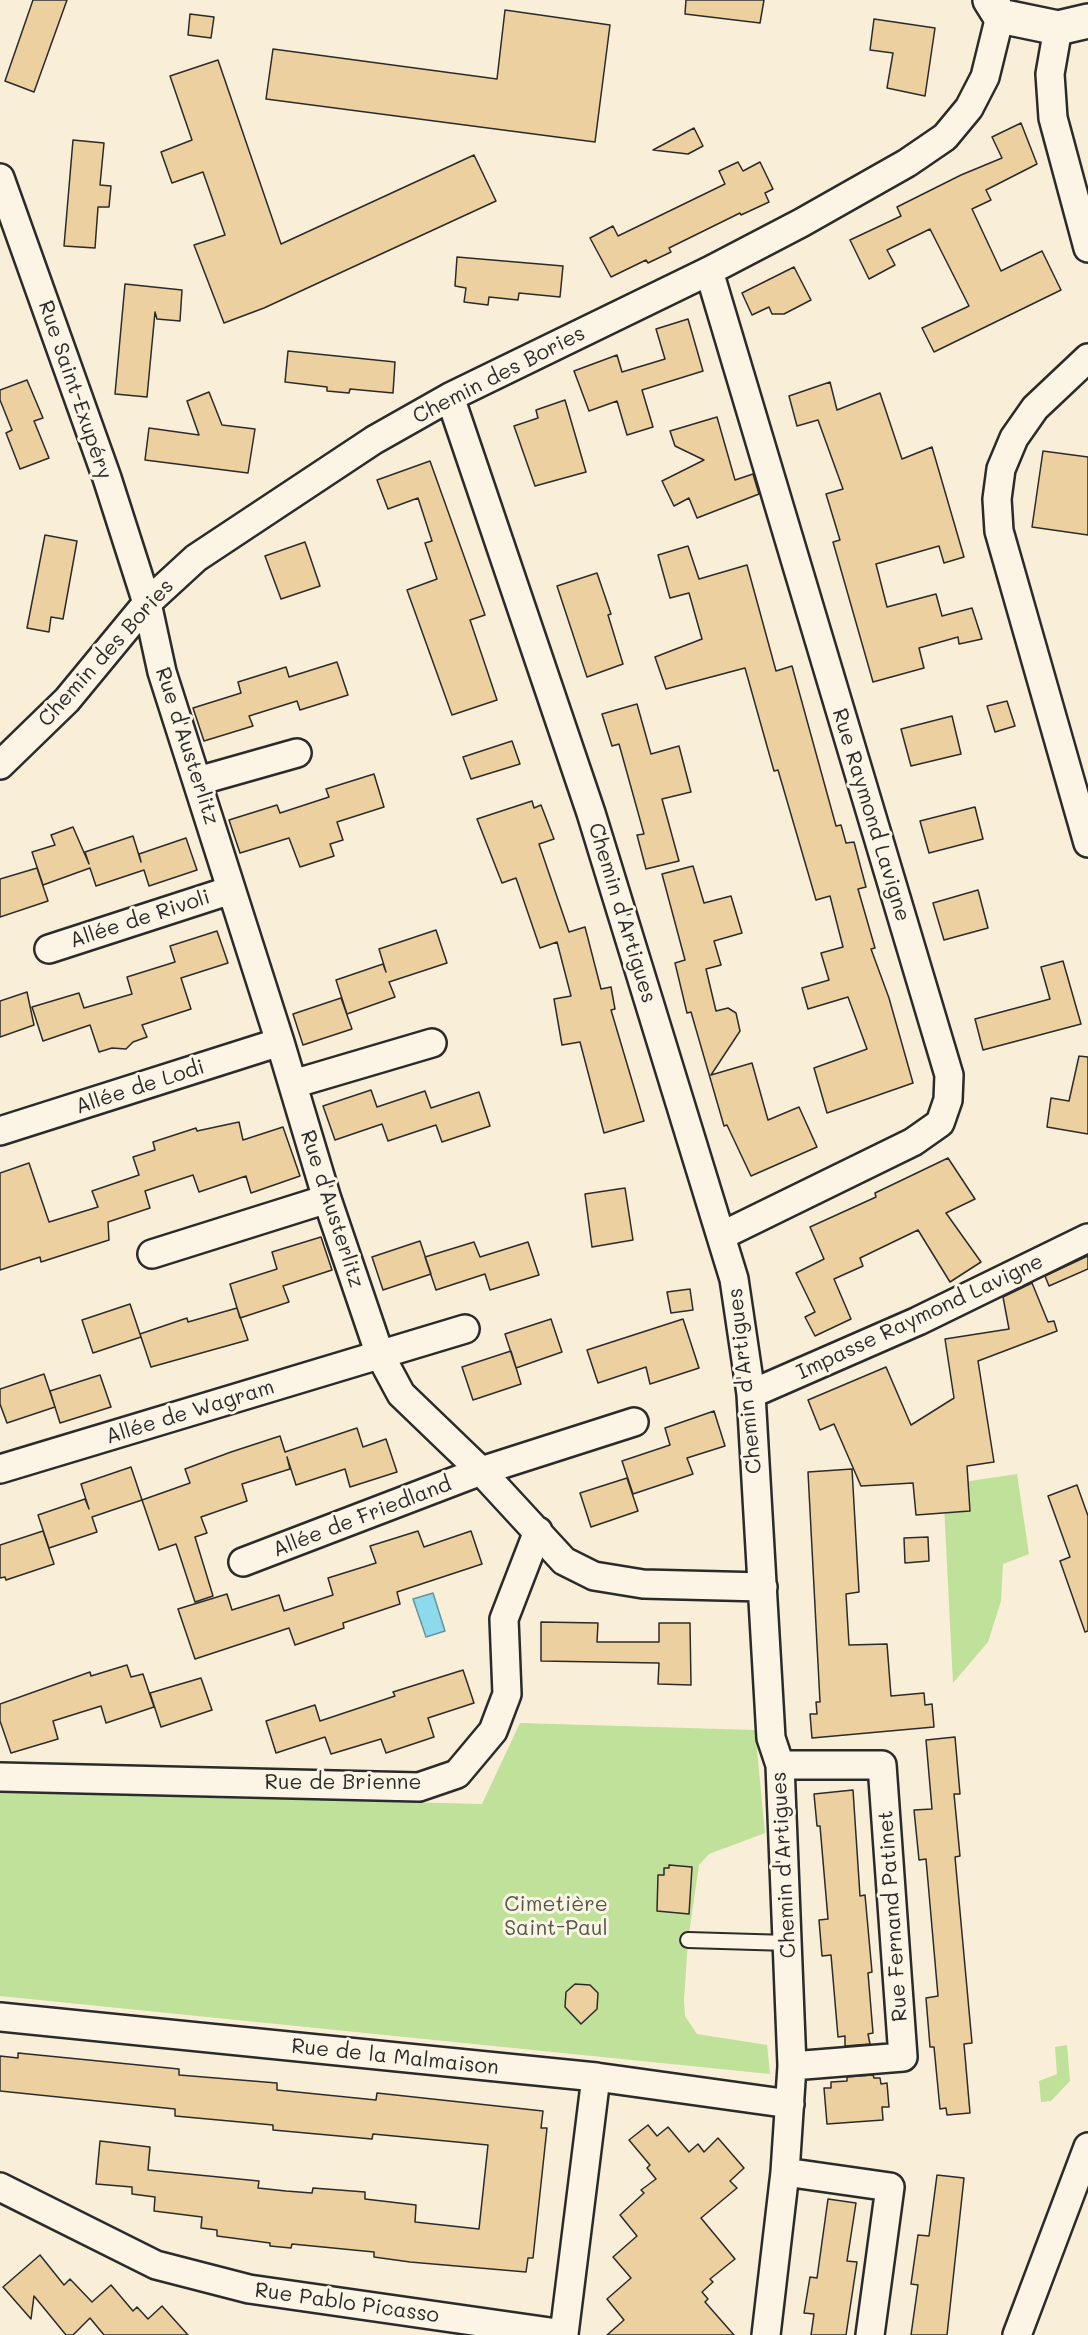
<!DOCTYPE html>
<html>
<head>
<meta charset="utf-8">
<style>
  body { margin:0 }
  canvas { display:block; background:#f9eed7 }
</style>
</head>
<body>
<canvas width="1088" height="2335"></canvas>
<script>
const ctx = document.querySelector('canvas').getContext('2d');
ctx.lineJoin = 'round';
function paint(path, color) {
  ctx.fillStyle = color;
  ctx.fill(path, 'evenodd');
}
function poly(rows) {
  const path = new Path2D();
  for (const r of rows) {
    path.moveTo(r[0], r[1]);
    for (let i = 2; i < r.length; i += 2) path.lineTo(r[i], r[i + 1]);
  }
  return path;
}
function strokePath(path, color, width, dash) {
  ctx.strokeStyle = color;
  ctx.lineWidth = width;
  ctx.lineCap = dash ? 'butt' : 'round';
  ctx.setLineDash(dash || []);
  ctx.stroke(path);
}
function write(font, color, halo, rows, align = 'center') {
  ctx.font = font + ' Mali,sans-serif';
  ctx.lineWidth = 6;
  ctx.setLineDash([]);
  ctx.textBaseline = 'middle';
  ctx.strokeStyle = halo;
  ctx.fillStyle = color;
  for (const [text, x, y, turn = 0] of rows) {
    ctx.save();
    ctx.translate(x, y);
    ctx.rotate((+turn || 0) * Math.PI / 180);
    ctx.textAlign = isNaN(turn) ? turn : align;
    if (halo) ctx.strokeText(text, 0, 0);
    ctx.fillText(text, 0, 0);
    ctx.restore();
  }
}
paint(poly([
  [1017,1474,1029,1554,1003,1564,1001,1601,988,1642,953,1683,943,1485],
  [520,1723,755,1730,765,1833,709,1854,699,1865,688,1940,684,2000,685,2016,697,2034,767,2045,770,2074,0,1996,0,1792,482,1804],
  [1067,2045,1070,2081,1051,2101,1041,2102,1039,2081,1057,2074,1055,2047]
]), '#bfe19a');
const water = poly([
  [433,1593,445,1631,426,1637,413,1599,433,1593]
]);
paint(water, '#8cdaeb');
strokePath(water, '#65949e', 1.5);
const building = poly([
  [33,0,67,0,34,92,5,81,33,0],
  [686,0,764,0,760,23,685,14,686,0],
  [505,10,610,25,595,142,266,99,273,49,497,79,505,10],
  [190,14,214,17,211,38,188,35,190,14],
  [874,19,935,28,925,96,887,88,893,53,870,50,874,19],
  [218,60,281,244,474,155,496,201,264,308,224,323,194,245,225,235,203,172,172,183,161,152,192,140,170,76,218,60],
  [1021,123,1037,164,986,190,991,200,972,209,1001,271,1042,251,1061,290,934,352,922,328,969,306,930,229,887,250,895,265,869,279,850,240,901,216,897,207,961,175,1002,158,992,137,1021,123],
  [694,128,703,146,688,154,653,150,694,128],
  [73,140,104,143,100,185,111,186,109,207,98,207,95,248,64,246,73,140],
  [738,162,743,171,760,162,773,189,765,193,769,202,741,215,740,213,669,248,671,252,648,263,646,260,611,277,590,238,613,226,618,236,725,184,719,171,738,162],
  [457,257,563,266,560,297,519,293,518,300,489,297,488,305,464,302,466,288,455,286,457,257],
  [794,267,811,300,784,314,772,314,769,307,752,315,742,293,794,267],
  [125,284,182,290,180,321,157,319,155,312,147,397,115,394,125,284],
  [688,319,703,371,642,390,653,427,627,435,617,401,589,411,574,371,617,355,622,372,665,359,656,329,688,319],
  [288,351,395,362,393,393,350,389,349,393,327,391,327,387,285,382,288,351],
  [27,380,43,418,34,421,49,458,20,469,6,433,12,430,0,400,0,390,27,380],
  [830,382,837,410,880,393,902,459,932,447,964,557,944,563,939,546,876,564,887,607,936,594,942,616,972,608,982,639,959,644,958,637,919,648,924,668,873,682,833,542,840,540,826,494,843,489,818,420,797,426,789,396,830,382],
  [209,392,222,425,255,429,248,473,145,460,149,428,199,435,187,401,209,392],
  [565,400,586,472,535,486,514,426,538,418,536,410,565,400],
  [717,417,735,480,753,474,759,494,697,518,689,498,674,506,662,481,704,460,675,446,670,431,717,417],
  [1043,451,1088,457,1088,535,1032,527,1043,451],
  [430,461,485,615,470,620,497,700,452,715,407,590,437,579,425,543,432,541,418,498,388,509,377,480,430,461],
  [45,535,77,541,63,619,51,617,49,632,27,628,45,535],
  [305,542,320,586,281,599,265,556,305,542],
  [688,546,699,579,747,565,776,671,792,666,836,826,841,825,846,843,854,842,866,887,858,889,875,948,871,949,889,998,913,1083,827,1113,814,1068,867,1049,848,997,808,1009,802,988,829,980,821,953,843,947,830,896,816,900,778,770,774,771,745,668,666,689,655,657,702,639,689,593,670,598,658,555,688,546],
  [597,573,611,614,608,615,623,664,587,677,557,586,597,573],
  [337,662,348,695,300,710,297,701,249,716,253,726,204,741,193,708,241,693,238,682,286,667,289,677,337,662],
  [1007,701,1015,726,995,732,987,706,1007,701],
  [637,704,651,754,679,746,691,792,662,799,679,861,646,869,637,835,644,834,619,744,612,746,602,714,637,704],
  [952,716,961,754,911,766,901,729,952,716],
  [512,741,520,764,471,779,463,757,512,741],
  [374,774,384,807,337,822,343,840,330,844,334,856,300,867,289,838,240,853,229,820,277,805,280,813,329,797,326,789,374,774],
  [532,801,534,808,541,805,554,839,539,844,569,932,585,927,601,989,611,987,615,1009,611,1010,644,1121,604,1133,580,1042,562,1045,554,999,571,996,557,942,540,948,516,878,502,883,477,819,532,801],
  [975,807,983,839,929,853,920,821,975,807],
  [73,827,89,864,85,852,133,836,141,862,139,854,186,838,197,870,149,886,144,870,96,886,90,868,43,885,32,852,55,845,51,835,73,827],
  [693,866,704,903,731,896,742,933,714,941,721,965,706,969,716,1011,728,1008,736,1013,740,1031,711,1075,752,1063,768,1120,799,1107,817,1147,751,1176,727,1125,724,1126,691,1012,687,1013,675,963,685,960,662,874,693,866],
  [37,868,48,901,0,917,0,879,37,868],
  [978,890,988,928,944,940,933,903,978,890],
  [436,930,447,963,389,982,395,997,347,1014,336,980,383,964,386,972,379,949,436,930],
  [217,931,228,963,181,978,191,1009,142,1025,147,1037,133,1042,126,1049,112,1048,99,1052,90,1025,43,1041,32,1007,79,993,84,1008,132,994,127,977,175,962,170,946,217,931],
  [1063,961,1081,1024,983,1050,975,1019,1050,999,1041,967,1063,961],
  [27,992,34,1025,0,1037,0,1001,27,992],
  [341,998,352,1029,303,1045,293,1014,341,998],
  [1079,1056,1088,1057,1088,1134,1047,1127,1051,1098,1069,1101,1079,1056],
  [371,1090,377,1107,425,1091,431,1108,479,1092,490,1126,442,1142,436,1125,388,1141,382,1124,335,1140,323,1106,371,1090],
  [239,1122,243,1140,283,1127,300,1176,251,1193,246,1176,199,1192,193,1175,145,1191,150,1208,108,1222,109,1240,41,1262,40,1257,0,1270,0,1173,29,1163,49,1222,98,1207,92,1191,139,1175,133,1157,155,1150,153,1142,196,1128,197,1131,239,1122],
  [948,1158,975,1199,946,1213,981,1262,950,1282,918,1230,860,1258,863,1266,834,1279,851,1319,815,1336,805,1317,815,1312,796,1273,824,1259,810,1227,876,1197,875,1193,948,1158],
  [625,1188,633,1240,592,1247,585,1194,625,1188],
  [321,1237,332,1270,283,1286,289,1302,240,1318,230,1284,277,1269,272,1252,321,1237],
  [420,1241,431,1274,383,1290,372,1257,420,1241],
  [474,1242,480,1257,528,1242,539,1275,490,1290,485,1274,436,1290,425,1257,474,1242],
  [1088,1256,1088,1269,1049,1286,1045,1276,1088,1256],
  [1032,1283,1048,1322,1054,1321,1057,1331,978,1361,994,1462,967,1466,970,1511,916,1515,913,1483,861,1486,834,1424,820,1430,808,1400,886,1367,911,1425,954,1398,945,1339,1009,1329,1003,1297,1032,1283],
  [690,1289,693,1310,671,1313,667,1292,690,1289],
  [130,1304,141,1337,93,1353,82,1320,130,1304],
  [237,1308,248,1340,151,1367,140,1334,187,1318,188,1322,237,1308],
  [551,1319,562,1352,516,1368,505,1334,551,1319],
  [683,1319,699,1368,650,1384,646,1367,598,1383,587,1350,683,1319],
  [511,1351,521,1384,473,1400,462,1367,511,1351],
  [44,1374,55,1407,7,1423,0,1404,0,1389,44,1374],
  [100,1375,111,1407,60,1423,50,1391,100,1375],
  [714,1411,725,1446,687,1458,693,1474,633,1494,622,1461,670,1445,665,1428,714,1411],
  [357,1428,363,1447,386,1439,397,1472,350,1487,345,1469,296,1485,287,1457,290,1469,242,1484,247,1501,201,1517,207,1533,195,1537,213,1596,195,1602,176,1544,159,1550,142,1500,92,1517,97,1532,49,1548,38,1515,85,1499,89,1509,81,1484,131,1467,142,1500,190,1483,185,1469,231,1452,280,1436,285,1452,357,1428],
  [852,1469,859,1592,846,1594,849,1645,887,1644,891,1696,924,1693,925,1705,932,1704,934,1727,812,1738,810,1714,817,1714,816,1702,820,1702,808,1472,852,1469],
  [627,1478,638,1511,591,1527,580,1493,627,1478],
  [1077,1485,1088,1516,1088,1631,1085,1632,1060,1561,1070,1557,1048,1496,1077,1485],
  [43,1531,54,1564,6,1580,5,1577,0,1578,0,1545,43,1531],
  [418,1531,424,1547,471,1531,482,1564,397,1592,400,1604,343,1623,344,1628,295,1645,289,1628,195,1659,178,1609,227,1594,232,1610,279,1595,284,1611,333,1595,328,1578,376,1563,370,1546,418,1531],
  [928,1537,929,1561,905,1563,904,1538,928,1537],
  [541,1622,598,1623,597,1642,659,1642,659,1623,690,1623,691,1685,658,1684,659,1663,541,1661,541,1622],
  [127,1665,131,1677,143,1674,154,1707,106,1723,101,1706,53,1721,58,1739,11,1753,0,1721,0,1704,90,1672,91,1676,127,1665],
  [463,1670,474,1703,428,1718,434,1737,386,1753,381,1739,331,1754,325,1737,276,1753,266,1721,315,1705,320,1721,395,1696,393,1692,463,1670],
  [201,1678,212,1710,161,1727,150,1693,201,1678],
  [955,1737,960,1794,954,1794,960,1856,955,1857,972,2043,964,2044,970,2113,947,2115,946,2108,940,2109,934,2047,930,2047,926,1998,938,1996,926,1859,919,1860,914,1810,932,1809,926,1740,955,1737],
  [853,1790,860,1896,865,1895,872,1972,868,1973,873,2033,868,2034,870,2044,845,2046,845,2036,838,2037,831,1955,822,1956,819,1920,828,1919,820,1826,817,1826,814,1794,853,1790],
  [669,1865,692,1867,689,1914,657,1911,658,1875,664,1875,664,1868,669,1868,669,1865],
  [575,1984,590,1985,598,1993,597,2009,581,2024,565,2007,566,1992,575,1984],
  [18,2053,179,2069,179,2075,277,2083,277,2090,376,2100,377,2093,543,2111,541,2128,547,2128,533,2258,528,2258,526,2272,410,2262,374,2257,374,2252,292,2244,291,2248,270,2246,270,2243,217,2236,217,2230,201,2228,202,2217,154,2211,155,2197,132,2194,132,2187,96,2184,100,2141,150,2147,148,2170,259,2181,258,2188,286,2191,312,2193,313,2188,365,2192,365,2199,416,2205,415,2222,479,2229,488,2145,373,2134,372,2139,273,2130,273,2125,175,2116,175,2109,0,2091,0,2056,18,2058,18,2053],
  [873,2075,874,2078,880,2078,881,2084,887,2083,889,2107,882,2107,883,2120,827,2124,824,2088,831,2088,831,2082,847,2081,847,2077,873,2075],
  [648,2125,657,2136,668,2127,689,2152,698,2144,704,2152,718,2138,744,2168,730,2181,737,2188,701,2218,735,2259,710,2279,713,2282,702,2292,708,2299,705,2302,734,2335,607,2335,624,2320,607,2299,631,2278,613,2257,637,2236,620,2215,644,2193,641,2190,656,2179,647,2168,650,2165,629,2140,648,2125],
  [937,2175,964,2178,947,2335,911,2335,918,2285,911,2284,918,2235,929,2236,937,2175],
  [828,2199,856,2203,847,2261,857,2262,846,2335,811,2335,814,2314,804,2313,810,2277,817,2278,828,2199],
  [40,2255,64,2285,70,2279,92,2302,111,2285,133,2311,137,2307,148,2319,162,2306,188,2335,104,2335,90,2318,73,2335,66,2335,34,2296,31,2319,3,2287,40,2255]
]);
paint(building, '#ecd0a0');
strokePath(building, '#2b2b2b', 1.5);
const lane = poly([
  [688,1940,788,1943]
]);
const street = poly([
  [1058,28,1050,74,1053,118,1088,248],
  [0,178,107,478,147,603,162,672,280,1042,327,1199,380,1355,401,1394,481,1471,564,1561,594,1576,643,1584,763,1587],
  [709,271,949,1075,948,1100,940,1123,913,1142,721,1236],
  [1088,358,1035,408,1014,438,1001,469,997,499,999,531,1088,843],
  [450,397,591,813,734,1279,751,1394,771,1738,780,1765,792,2066,785,2172,766,2335],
  [0,765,67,700,147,603,196,558,374,440,450,397,709,271,801,223,907,163,945,137,969,108,985,77,1000,16],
  [198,781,297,753],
  [49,949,231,890],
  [293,1084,432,1043],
  [0,1131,280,1042],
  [152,1254,327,1199],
  [751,1394,918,1321,1088,1238],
  [0,1469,465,1329],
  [243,1562,481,1471,634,1422],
  [780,1765,882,1765,903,2057,792,2066],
  [0,1777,419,1787,457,1774,493,1731,507,1694,504,1619,538,1531],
  [0,2017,596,2077,790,2104],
  [785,2172,890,2187,870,2335],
  [0,2187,156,2265,249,2289,564,2334,596,2077],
  [1017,2335,1088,2147]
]);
const secondary = poly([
  [990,0,1000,16,1058,28,1088,21]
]);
strokePath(lane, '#2b2b2b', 18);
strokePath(street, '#2b2b2b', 32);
strokePath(secondary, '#2b2b2b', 38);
strokePath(lane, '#fcf5e5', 14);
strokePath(street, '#fcf5e5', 27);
strokePath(secondary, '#fcf5e5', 33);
write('21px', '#2b2b2b', '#fcf5e5', [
  ["Chemin des Bories",499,375,-27],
  ["Rue Saint-Exupéry",75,390,71],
  ["Chemin des Bories",106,653,-48],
  ["Rue d'Austerlitz",187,746,72],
  ["Rue Raymond Lavigne",871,815,73],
  ["Chemin d'Artigues",622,913,73],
  ["Allée de Rivoli",140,919,-18],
  ["Allée de Lodi",140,1087,-18],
  ["Rue d'Austerlitz",332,1209,72],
  ["Impasse Raymond Lavigne",920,1317,-25],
  ["Chemin d'Artigues",745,1381,-96],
  ["Allée de Wagram",190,1412,-17],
  ["Allée de Friedland",362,1517,-21],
  ["Rue de Brienne",343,1783],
  ["Chemin d'Artigues",784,1865,-93],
  ["Rue Fernand Patinet",893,1916,-94],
  ["Rue de la Malmaison",395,2057,6],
  ["Rue Pablo Picasso",347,2303,8]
]);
write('21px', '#505847', '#fcf5e5', [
  ["Cimetière",556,1905],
  ["Saint-Paul",556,1929]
]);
</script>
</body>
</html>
